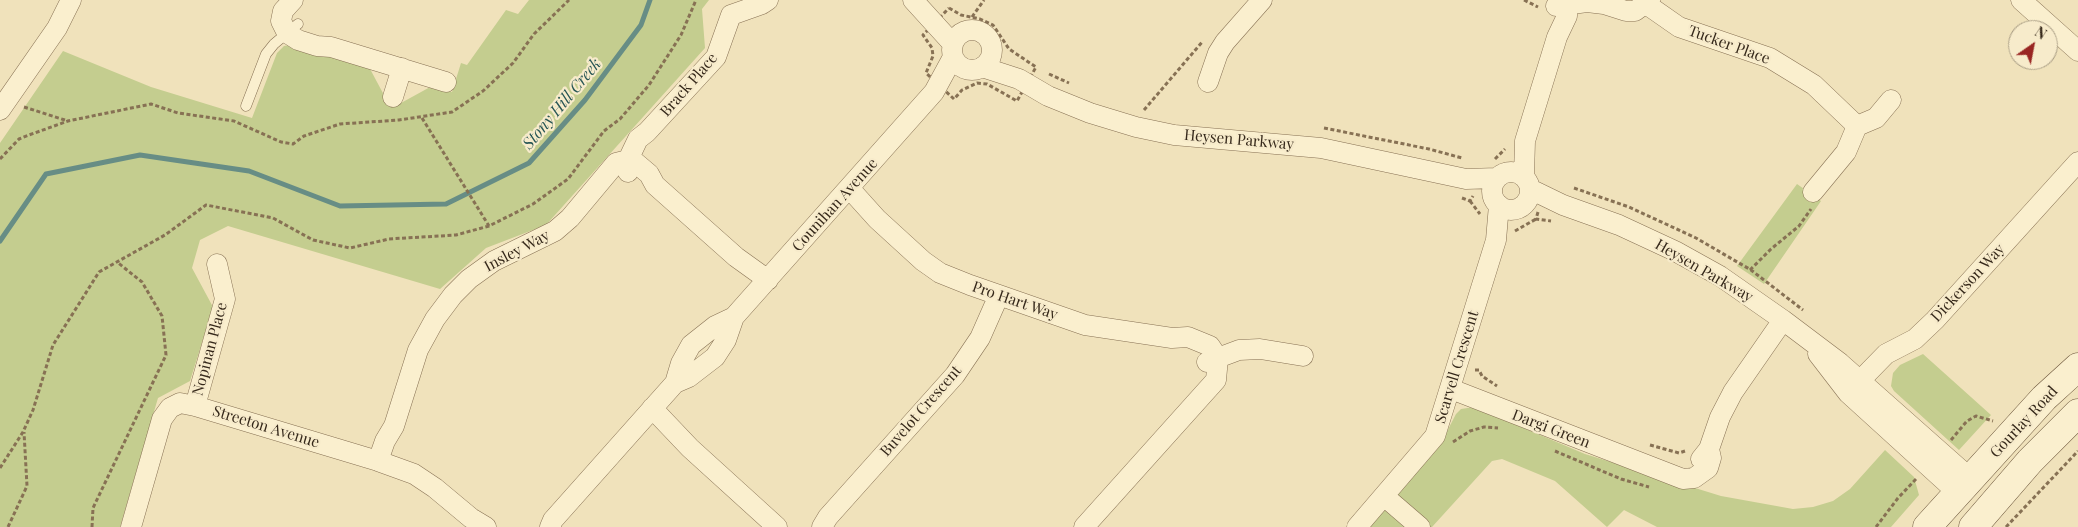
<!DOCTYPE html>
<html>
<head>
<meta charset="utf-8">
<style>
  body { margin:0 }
  #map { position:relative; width:2078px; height:527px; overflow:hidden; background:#f0e2bb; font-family:"Playfair Display",serif }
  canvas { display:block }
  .north { position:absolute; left:2008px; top:20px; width:50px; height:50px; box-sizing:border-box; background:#f7ebcb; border:1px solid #a99d84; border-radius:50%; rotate:33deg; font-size:14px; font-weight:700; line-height:20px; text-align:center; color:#35281a }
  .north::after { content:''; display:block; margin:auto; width:18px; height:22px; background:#992522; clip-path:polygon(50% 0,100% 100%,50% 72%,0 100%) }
</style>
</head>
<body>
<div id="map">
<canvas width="2078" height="527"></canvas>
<div class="north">N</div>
</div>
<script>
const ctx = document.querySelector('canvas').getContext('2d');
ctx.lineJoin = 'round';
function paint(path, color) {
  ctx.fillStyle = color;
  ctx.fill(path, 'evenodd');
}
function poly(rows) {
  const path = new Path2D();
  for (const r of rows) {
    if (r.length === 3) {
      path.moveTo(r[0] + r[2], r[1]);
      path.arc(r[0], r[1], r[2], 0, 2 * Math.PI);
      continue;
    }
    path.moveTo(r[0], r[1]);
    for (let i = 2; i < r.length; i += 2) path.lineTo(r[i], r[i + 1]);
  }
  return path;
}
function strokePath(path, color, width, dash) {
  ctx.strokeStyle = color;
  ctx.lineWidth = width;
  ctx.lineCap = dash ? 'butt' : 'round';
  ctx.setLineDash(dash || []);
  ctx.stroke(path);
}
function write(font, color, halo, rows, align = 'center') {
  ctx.font = font + ' "Playfair Display",serif';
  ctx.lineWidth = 4.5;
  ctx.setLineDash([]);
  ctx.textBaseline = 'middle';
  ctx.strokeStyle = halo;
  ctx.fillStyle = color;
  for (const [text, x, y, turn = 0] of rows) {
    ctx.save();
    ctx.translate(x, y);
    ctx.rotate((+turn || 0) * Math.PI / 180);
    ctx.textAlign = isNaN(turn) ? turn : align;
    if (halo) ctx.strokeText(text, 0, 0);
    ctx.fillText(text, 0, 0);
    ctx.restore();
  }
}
paint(poly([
  [529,0,709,0,702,9,705,48,546,225,486,248,440,289,228,226,200,240,192,268,213,307,190,381,158,398,120,527,0,527,0,143,63,51,151,87,252,118,277,53,284,46,295,44,369,67,385,97,401,103,432,86,452,92,461,63,467,65,506,10,518,14],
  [1797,184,1821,201,1764,284,1737,266],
  [1923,354,1991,415,1959,450,1894,391,1891,386,1893,373,1900,365],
  [1474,407,1585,454,1721,496,1793,509,1813,507,1833,501,1850,489,1885,450,1914,477,1919,495,1891,527,1657,527,1624,510,1607,527,1555,481,1502,459,1492,461,1432,527,1368,527,1430,457,1441,443,1456,414,1461,409]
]), '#c4cd8f');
strokePath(poly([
  [0,241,46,174,140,155,249,171,340,206,446,204,529,163,585,100,641,25,650,0]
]), '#678d85', 5);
const service = poly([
  [246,106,266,54,274,44,298,24]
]);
const minor = poly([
  [293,0,283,11,281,21,287,33,298,40,317,46,331,47,446,82],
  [913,0,953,44],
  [2021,0,2078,51],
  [1646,4,1679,27,1770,58,1814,85,1857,126],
  [1556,6,1587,2,1604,4,1626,11,1635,11,1650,0],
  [972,50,20],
  [982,67,1019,79,1048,96,1090,113,1136,127,1174,135,1321,148,1466,179,1497,178],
  [1208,82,1218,53,1225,42,1262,0],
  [393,97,402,68],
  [0,110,57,28,71,0],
  [628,172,627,162,638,139,647,132,716,57,731,15,762,4,768,0],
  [1511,191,19],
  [1524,176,1525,141,1557,37,1567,16,1567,0],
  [850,189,877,219,923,261,940,273,970,285,1085,325,1172,338,1188,337,1210,346,1218,358,1216,380,1084,527],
  [1530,189,1563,205,1619,225,1675,251,1720,276,1783,320,1840,363,1971,479],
  [1813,192,1846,152,1857,126,1876,118,1891,100],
  [1818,354,1848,393,1958,493],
  [1207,362,1239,350,1260,349,1303,356],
  [675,383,689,377,715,357,726,340,734,317,934,92,953,57],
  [1451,389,1683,479,1694,478,1708,468,1711,458,1709,449],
  [1848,393,1886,354,1915,339,1935,320,2078,162],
  [195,406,225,299,217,264],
  [652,408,690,448,777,527],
  [1701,459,1709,449,1720,417,1733,392,1783,320],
  [378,461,385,441,394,426,418,350,435,319,453,295,469,279,494,261,555,231,570,218,616,163,624,161,636,163,649,174,655,185,736,257,768,280],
  [1384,496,1420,527],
  [131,527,162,419,170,408,180,403,195,406,378,461,414,474,435,488,471,518,486,527],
  [550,527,553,520,675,383,681,363,691,345,715,326,734,317],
  [822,527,828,517,955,375,980,338,999,295],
  [1357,527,1435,436,1496,240,1499,205]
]);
const secondary = poly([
  [1927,527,2044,398,2078,367],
  [1973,527,2030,461,2078,413]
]);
strokePath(service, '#877154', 11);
strokePath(minor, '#877154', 21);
strokePath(secondary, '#685238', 29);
strokePath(poly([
  [1524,0,1538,7],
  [949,8,961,15,980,19,993,25,1009,49,1036,67,1017,101,987,84,977,83,962,90,954,99,926,73,933,56,932,48,923,35,949,8],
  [972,17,984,0],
  [1049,74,1069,83],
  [24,107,68,121],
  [1144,110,1203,41],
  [422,118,489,226],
  [1324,128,1429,149,1462,158],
  [0,159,19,139,29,135,68,121,151,104,178,113,234,121,281,142,293,144,304,136,340,124,399,120,452,112,483,91,513,63,534,34,569,0],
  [1495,159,1505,149],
  [1574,188,1629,207,1696,238,1751,270,1803,310],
  [1462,198,1470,201,1473,196],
  [1470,201,1480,214],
  [1538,212,1536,219,1551,221],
  [1515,231,1536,219],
  [1750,270,1771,249,1799,226,1811,209],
  [1475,370,1479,370,1482,376,1497,386],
  [1951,440,1967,421,1976,416,1993,421],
  [1453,442,1470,431,1484,427,1498,428],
  [1650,445,1679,453,1685,451],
  [1555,451,1621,479,1649,487],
  [0,468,23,432,33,410,53,345,99,272,165,235,206,205,273,218,313,240,350,248,389,239,456,235,489,226,533,204,568,179,604,131,620,119,649,85,681,35,696,0],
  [8,527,27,486,24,432],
  [92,527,93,508,166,355,162,316,142,282,117,262],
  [1876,527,1898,498,1917,478],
  [2006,527,2078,451]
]), '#877154', 3, [4, 2.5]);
strokePath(service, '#faefce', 10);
strokePath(minor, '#faefce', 20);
strokePath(secondary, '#faefce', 28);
write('15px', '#35281a', '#f7ebcb', [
  ["Tucker Place",1729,45,20],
  ["Brack Place",689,85,-49],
  ["Heysen Parkway",1239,140,5],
  ["Counihan Avenue",835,205,-48],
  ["Insley Way",517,251,-28],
  ["Heysen Parkway",1704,271,30],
  ["Dickerson Way",1968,283,-47],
  ["Pro Hart Way",1015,301,19],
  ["Nopinan Place",210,349,-75],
  ["Scarvell Crescent",1457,367,-73],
  ["Buvelot Crescent",921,411,-49],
  ["Gourlay Road",2024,422,-47],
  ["Streeton Avenue",266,427,17],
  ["Dargi Green",1551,429,21]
]);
write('italic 16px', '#285655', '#f7ebcb', [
  ["Stony Hill Creek",562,104,-50]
]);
</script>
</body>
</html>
